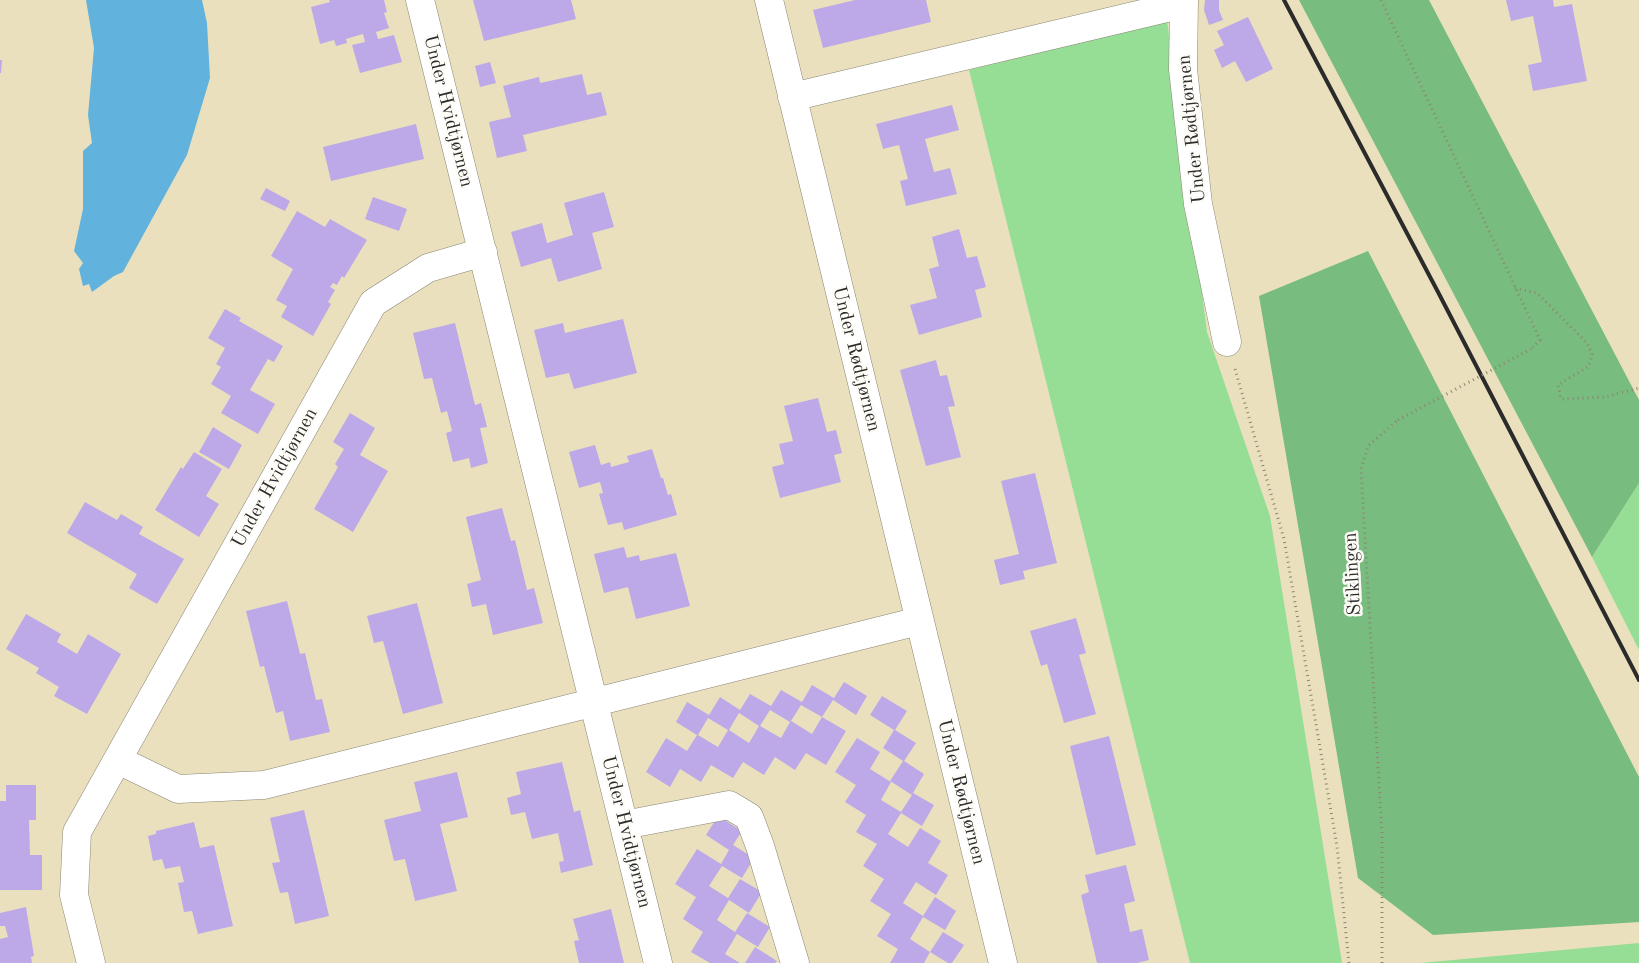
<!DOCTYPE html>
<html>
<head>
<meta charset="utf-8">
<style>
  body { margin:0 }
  canvas { display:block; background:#eae0bd }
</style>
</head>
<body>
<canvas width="1639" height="963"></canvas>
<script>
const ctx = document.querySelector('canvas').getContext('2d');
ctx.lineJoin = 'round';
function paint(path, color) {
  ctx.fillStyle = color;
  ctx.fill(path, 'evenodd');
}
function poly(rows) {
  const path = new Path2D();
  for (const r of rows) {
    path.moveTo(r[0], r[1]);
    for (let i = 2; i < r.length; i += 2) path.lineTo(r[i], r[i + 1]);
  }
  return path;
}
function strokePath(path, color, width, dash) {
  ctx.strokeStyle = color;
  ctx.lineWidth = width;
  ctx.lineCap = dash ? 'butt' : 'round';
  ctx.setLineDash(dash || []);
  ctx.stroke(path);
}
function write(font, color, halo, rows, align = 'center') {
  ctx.font = font + ' "Old Standard TT",serif';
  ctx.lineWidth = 5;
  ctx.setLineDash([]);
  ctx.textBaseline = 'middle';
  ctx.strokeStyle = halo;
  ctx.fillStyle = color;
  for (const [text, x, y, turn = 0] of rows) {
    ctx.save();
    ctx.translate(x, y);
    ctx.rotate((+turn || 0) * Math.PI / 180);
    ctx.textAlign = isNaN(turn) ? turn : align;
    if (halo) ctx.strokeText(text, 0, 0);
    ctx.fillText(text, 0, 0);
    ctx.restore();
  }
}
paint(poly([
  [1167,20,1207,332,1270,516,1342,963,1190,963,969,70],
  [1639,483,1639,650,1592,557],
  [1639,943,1639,963,1420,963]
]), '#96dd96');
paint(poly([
  [1299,0,1429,0,1639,400,1639,483,1592,557],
  [1368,251,1639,777,1639,922,1433,935,1358,878,1259,296]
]), '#78bc7f');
paint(poly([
  [86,0,202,0,207,23,210,78,187,155,123,272,114,276,92,292,89,284,83,286,79,269,83,263,74,251,83,209,83,151,92,143,88,115,94,48]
]), '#61b3dd');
paint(poly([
  [329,0,384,0,387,12,384,13,389,28,376,32,378,39,394,35,402,62,360,73,352,45,365,42,363,34,346,39,347,43,336,46,334,40,320,44,311,7,330,2],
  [473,0,571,0,576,19,484,41],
  [855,0,926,0,931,22,823,48,813,10],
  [1205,0,1219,0,1219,10,1223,20,1209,25,1204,10],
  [1506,0,1553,0,1554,7,1572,4,1587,81,1533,91,1528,65,1542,62,1533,16,1511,21],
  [1248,17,1273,69,1246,82,1235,61,1222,68,1214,50,1224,45,1217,31],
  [0,60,2,60,1,73,0,73],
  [490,62,496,83,480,87,475,66],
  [582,74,587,95,601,92,607,115,523,135,527,151,497,158,489,122,511,117,503,86,539,77,540,83],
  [952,105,959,130,925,139,934,172,950,168,957,194,906,206,900,181,908,179,899,145,883,149,876,124],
  [416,124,424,159,331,181,323,147],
  [266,188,290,201,285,211,260,199],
  [604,192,614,227,592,233,602,269,558,282,551,258,521,267,511,232,542,223,547,243,573,235,564,203],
  [373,197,407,209,399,231,365,219],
  [297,211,325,227,330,219,367,240,344,278,342,276,337,285,333,283,330,287,335,290,328,302,331,304,313,336,281,317,287,306,276,300,293,269,271,256],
  [959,229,967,258,977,256,986,287,975,290,982,317,919,335,910,305,937,298,929,269,939,266,932,237],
  [225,309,241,318,239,321,283,346,274,362,268,359,250,390,275,404,258,434,221,413,231,396,211,384,221,367,216,364,225,348,208,338],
  [623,319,637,373,574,389,569,373,546,378,534,330,563,323,565,333],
  [455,323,475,405,481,403,487,427,480,428,488,463,471,468,469,458,453,462,446,433,452,431,447,411,441,413,432,378,424,379,413,333],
  [936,360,940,376,947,375,955,406,948,407,961,457,926,466,900,370],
  [818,398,827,432,836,430,842,453,834,455,841,482,780,498,772,467,784,464,779,444,793,441,784,406],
  [350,413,375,428,360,455,388,471,353,532,314,509,338,467,335,464,344,449,333,442],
  [213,427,242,445,229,469,199,452],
  [595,445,601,465,610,462,611,467,629,462,627,456,652,449,661,478,663,478,668,495,671,494,677,515,624,530,622,522,608,525,599,494,603,493,600,482,579,488,569,452],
  [194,452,222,469,206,496,219,504,199,537,155,510,181,467,183,469],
  [1035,473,1057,563,1023,571,1025,579,1000,585,994,560,1019,554,1001,481],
  [85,502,117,520,121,514,143,527,139,534,184,559,157,604,129,588,137,574,67,533],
  [502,508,511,541,515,540,527,590,534,588,543,623,493,635,486,604,472,607,467,584,481,580,466,517],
  [624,547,627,558,639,555,640,561,676,553,690,606,636,619,628,587,604,593,594,554],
  [287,601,300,654,305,653,316,700,322,699,330,732,290,741,283,711,276,713,264,666,260,667,246,611],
  [417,603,443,703,403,714,383,641,374,643,367,616],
  [26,614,61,634,57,642,77,654,88,634,121,654,87,714,54,696,59,687,36,673,39,668,6,649],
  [1076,618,1086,653,1079,655,1096,714,1064,723,1047,664,1041,666,1030,631],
  [844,682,867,696,856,715,833,700,822,717,801,705,791,721,812,734,822,717,846,731,826,765,806,753,795,770,775,757,764,775,743,762,733,778,711,765,701,782,680,769,670,787,646,772,666,738,687,751,697,735,676,722,687,702,709,715,720,697,740,710,750,694,771,706,781,690,802,702,812,685,834,698],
  [770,710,790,722,781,738,760,726],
  [739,713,759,726,749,743,729,730],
  [708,718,728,730,718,747,698,735],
  [882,696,907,711,895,730,916,743,904,761,924,774,913,793,934,805,922,826,901,813,888,834,908,847,920,828,941,841,928,863,948,875,936,895,916,882,903,903,923,916,935,897,956,911,945,930,923,917,910,939,930,952,943,932,964,945,952,963,948,963,930,952,924,963,890,963,898,949,877,936,891,914,870,901,884,879,863,866,877,844,856,832,866,815,845,802,856,785,835,772,857,738,880,752,870,769,891,782,881,800,901,812,912,795,890,781,903,761,883,748,894,730,870,715],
  [1109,736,1136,845,1096,855,1070,746],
  [562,762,574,812,580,810,593,865,561,873,559,862,564,861,558,833,532,839,525,812,511,815,507,798,521,794,516,772],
  [457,772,468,817,440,824,457,891,415,901,405,859,394,861,384,820,421,811,414,782],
  [6,785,36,785,36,820,29,820,30,855,42,855,42,890,0,890,0,801,6,801],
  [304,810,329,916,295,924,288,892,280,893,272,863,280,862,270,818],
  [718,816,742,831,733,845,754,858,742,878,722,866,709,886,728,898,740,879,762,892,749,913,729,900,717,920,735,932,747,913,770,927,758,947,737,934,725,954,740,963,710,963,691,952,703,932,683,919,696,897,675,884,697,849,721,864,729,850,706,835],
  [194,822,200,848,214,845,233,926,198,934,192,911,184,912,178,883,184,882,180,866,165,869,162,859,153,861,148,836,156,834,156,831],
  [1126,865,1135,901,1124,904,1130,932,1142,929,1149,960,1137,963,1097,963,1081,895,1089,892,1085,875],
  [26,907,34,956,31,957,32,963,0,963,0,939,8,937,5,926,0,926,0,913],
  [611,909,624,963,579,963,574,941,579,940,573,919],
  [755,947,777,961,775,963,745,963]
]), '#bda9e8');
const minor = poly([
  [420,0,658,963],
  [769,0,1003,963],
  [1184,0,1183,69,1198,204,1227,342],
  [792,97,1184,4],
  [118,760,178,789,264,785,919,621],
  [624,825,729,805,749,817,760,846,795,963],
  [91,963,74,895,77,832,373,303,428,268,483,252]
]);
strokePath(minor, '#8a8674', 29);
strokePath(poly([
  [1381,0,1540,340,1531,349],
  [1515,288,1537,293,1587,343,1592,354,1589,366,1558,385,1561,399,1605,397,1639,388],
  [1235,369,1284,539,1337,846,1349,963],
  [1382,963,1382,835,1361,470,1368,446,1398,420]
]), '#8a8674', 3, [1, 4]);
strokePath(minor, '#fff', 28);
strokePath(poly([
  [1284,0,1438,292,1639,680]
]), '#2b2b2b', 4);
strokePath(poly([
  [1398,420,1531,349]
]), '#8a8674', 3, [1, 4]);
write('19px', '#2b2b2b', '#fdfcf7', [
  ["Under Hvidtjørnen",448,111,76],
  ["Under Rødtjørnen",1192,129,-96],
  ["Under Rødtjørnen",856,359,76],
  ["Under Hvidtjørnen",275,478,-61],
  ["Stiklingen",1353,574,-93],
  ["Under Rødtjørnen",961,792,76],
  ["Under Hvidtjørnen",626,832,76]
]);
</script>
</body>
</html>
